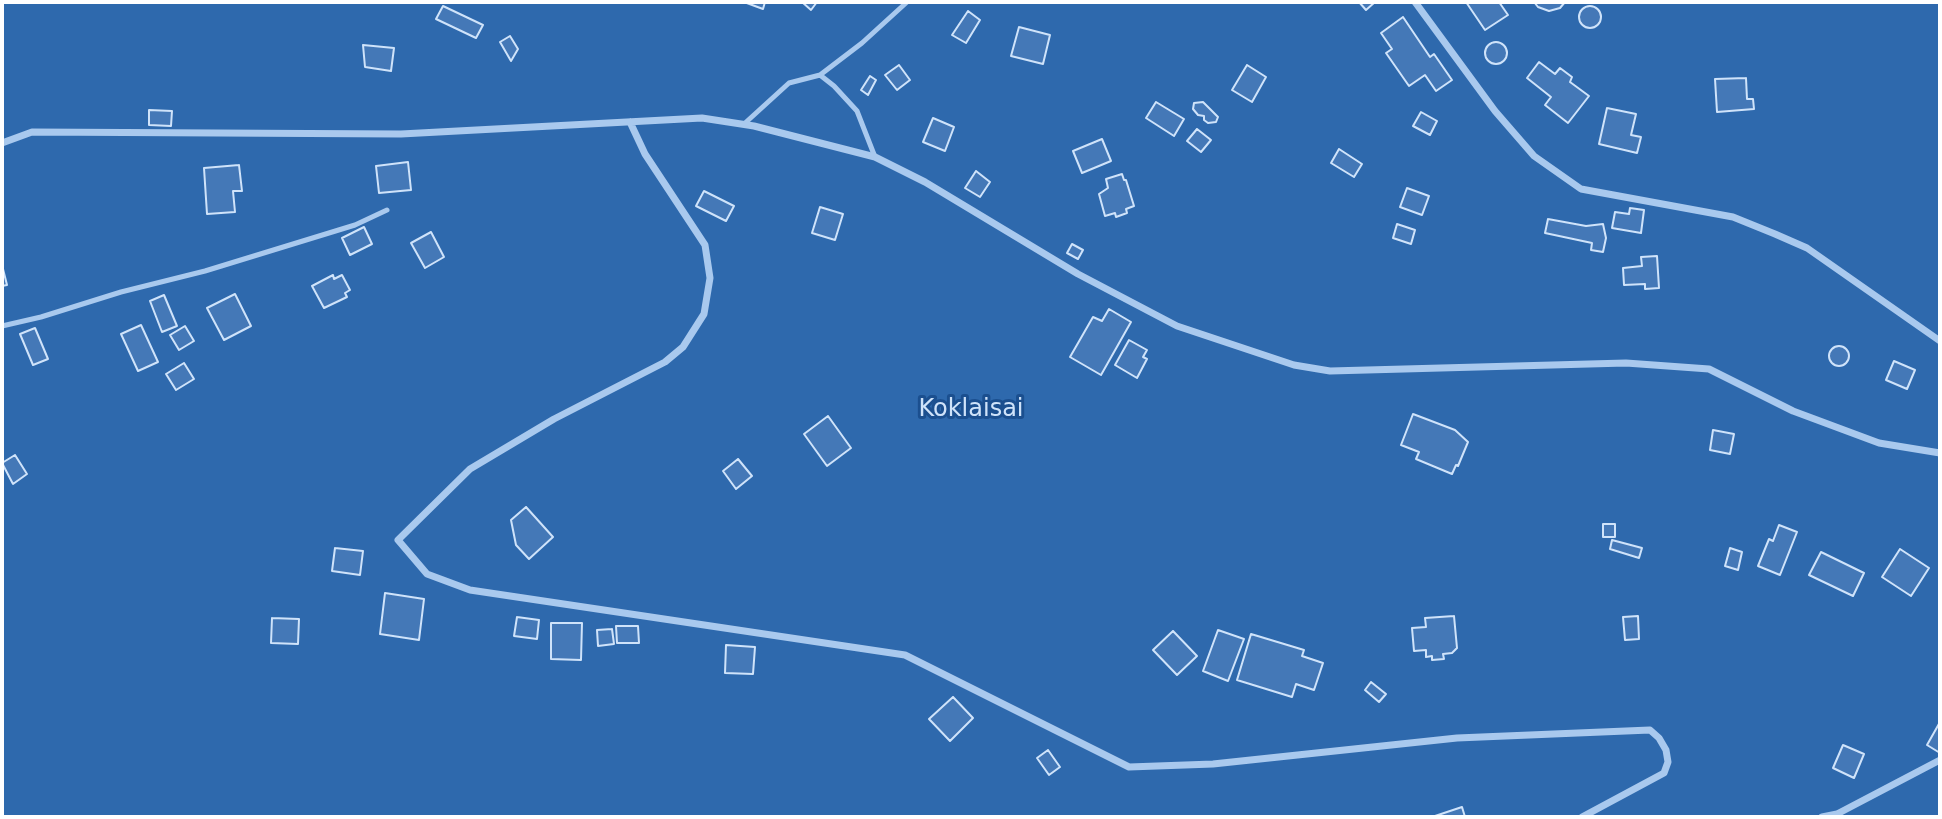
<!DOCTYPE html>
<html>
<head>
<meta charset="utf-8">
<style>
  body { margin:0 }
  #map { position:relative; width:1942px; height:819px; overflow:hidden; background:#1b4f8f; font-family:"DejaVu Sans",sans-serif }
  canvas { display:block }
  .frame { position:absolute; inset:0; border:4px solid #fff; pointer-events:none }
</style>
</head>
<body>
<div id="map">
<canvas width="1942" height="819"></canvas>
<div class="frame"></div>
</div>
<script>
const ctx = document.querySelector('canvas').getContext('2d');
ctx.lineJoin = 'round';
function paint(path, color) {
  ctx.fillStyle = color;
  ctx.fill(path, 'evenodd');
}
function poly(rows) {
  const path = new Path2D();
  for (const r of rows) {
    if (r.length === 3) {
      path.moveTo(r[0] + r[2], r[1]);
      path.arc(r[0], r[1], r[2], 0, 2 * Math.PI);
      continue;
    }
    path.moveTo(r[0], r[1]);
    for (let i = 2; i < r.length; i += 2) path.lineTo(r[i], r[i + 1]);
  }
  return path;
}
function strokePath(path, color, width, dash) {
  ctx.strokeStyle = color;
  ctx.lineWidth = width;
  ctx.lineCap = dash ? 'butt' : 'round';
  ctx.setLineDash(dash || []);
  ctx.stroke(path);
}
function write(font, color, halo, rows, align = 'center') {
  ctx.font = font + ' "DejaVu Sans",sans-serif';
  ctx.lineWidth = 6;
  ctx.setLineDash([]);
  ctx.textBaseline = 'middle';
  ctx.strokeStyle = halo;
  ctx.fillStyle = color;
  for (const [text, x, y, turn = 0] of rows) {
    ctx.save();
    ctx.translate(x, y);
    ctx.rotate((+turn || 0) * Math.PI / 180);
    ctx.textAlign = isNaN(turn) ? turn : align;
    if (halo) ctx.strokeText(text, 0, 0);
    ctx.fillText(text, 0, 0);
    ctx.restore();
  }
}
paint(poly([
  [2,2,1940,2,1940,817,2,817]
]), '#2e69ad');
const building = poly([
  [744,2,765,2,763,9,744,2],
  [802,2,817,2,811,10,802,2],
  [1359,2,1375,2,1366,10,1359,2],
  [1466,2,1499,2,1508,15,1485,30,1466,2],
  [1534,2,1565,2,1560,8,1549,11,1538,7,1534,2],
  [1590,17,11],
  [443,6,483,25,476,38,436,19,443,6],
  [968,11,980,20,966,43,952,35,968,11],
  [1403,17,1430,57,1434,54,1452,80,1436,91,1425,75,1409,86,1386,53,1392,49,1381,33,1403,17],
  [1019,27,1050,35,1043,64,1011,56,1019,27],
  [510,36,518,49,511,61,500,42,510,36],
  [1496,53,11],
  [363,45,394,48,391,71,365,67,363,45],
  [1539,62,1555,74,1560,68,1572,77,1570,82,1589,96,1568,123,1545,105,1551,97,1527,78,1539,62],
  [899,65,910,80,897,90,885,75,899,65],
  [1247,65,1266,77,1252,102,1232,90,1247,65],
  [870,76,876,80,868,95,861,90,870,76],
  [1746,78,1747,99,1753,99,1754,109,1717,112,1715,79,1746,78],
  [1156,102,1184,119,1174,136,1146,118,1156,102],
  [1203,102,1218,117,1216,122,1208,123,1204,120,1204,116,1198,115,1193,109,1194,103,1203,102],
  [1607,108,1636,114,1631,135,1641,137,1637,153,1599,144,1607,108],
  [149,110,172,111,171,126,149,125,149,110],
  [1421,112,1437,121,1430,135,1413,126,1421,112],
  [933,118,954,127,945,151,923,142,933,118],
  [1197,129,1211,140,1201,152,1187,141,1197,129],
  [1102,139,1111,161,1082,173,1073,151,1102,139],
  [1339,149,1362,164,1354,177,1331,163,1339,149],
  [408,162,411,190,379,193,376,166,408,162],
  [239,165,242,191,233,191,235,212,207,214,204,168,239,165],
  [976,171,990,182,980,197,965,188,976,171],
  [1122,174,1124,180,1126,180,1134,206,1126,209,1127,213,1116,217,1115,213,1105,216,1099,194,1108,188,1106,179,1122,174],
  [1407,188,1429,196,1422,215,1400,207,1407,188],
  [704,191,734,206,726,221,696,206,704,191],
  [820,207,843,214,835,240,812,233,820,207],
  [1630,208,1644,210,1641,233,1612,228,1615,212,1629,214,1630,208],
  [1548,219,1586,226,1603,224,1606,238,1603,252,1591,250,1592,243,1545,233,1548,219],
  [1397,224,1415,230,1411,244,1393,238,1397,224],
  [364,227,372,244,350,255,342,238,364,227],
  [431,232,444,257,425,268,411,243,431,232],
  [1072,244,1083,250,1078,259,1067,253,1072,244],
  [1657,256,1659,288,1645,289,1645,284,1624,285,1623,268,1642,266,1641,257,1657,256],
  [2,265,7,285,2,286,2,265],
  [333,275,334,279,342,275,350,290,345,293,347,297,324,308,312,286,333,275],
  [235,294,251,326,224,340,207,308,235,294],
  [164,295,177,326,162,332,150,301,164,295],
  [1109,309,1131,322,1101,375,1070,357,1093,317,1102,321,1109,309],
  [141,325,158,362,138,371,121,334,141,325],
  [185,326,194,341,179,350,170,335,185,326],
  [35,328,48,359,33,365,20,334,35,328],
  [1129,340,1147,350,1143,357,1147,359,1137,378,1115,365,1129,340],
  [1839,356,10],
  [1894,361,1915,370,1907,389,1886,380,1894,361],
  [184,363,194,379,176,390,166,374,184,363],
  [1413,414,1455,430,1468,442,1458,466,1456,465,1452,474,1416,459,1419,452,1401,445,1413,414],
  [828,416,851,448,827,466,804,434,828,416],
  [1713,430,1734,434,1730,454,1710,450,1713,430],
  [15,455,27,474,13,484,2,463,15,455],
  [738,459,752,476,736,489,723,471,738,459],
  [526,507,553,537,529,559,516,545,511,520,526,507],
  [1603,524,1615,524,1615,537,1603,537,1603,524],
  [1779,525,1797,532,1780,575,1758,566,1769,539,1773,541,1779,525],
  [1612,540,1642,548,1639,558,1610,549,1612,540],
  [335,548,363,551,360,575,332,571,335,548],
  [1730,548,1742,552,1738,570,1725,566,1730,548],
  [1900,549,1929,568,1911,596,1882,577,1900,549],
  [1821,552,1864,573,1853,596,1809,575,1821,552],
  [385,593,424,599,419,640,380,634,385,593],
  [1454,616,1457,648,1452,653,1443,654,1444,659,1432,660,1432,656,1426,657,1426,650,1414,651,1412,628,1426,627,1425,618,1454,616],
  [1638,616,1639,639,1625,640,1623,617,1638,616],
  [517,617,539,620,537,639,514,636,517,617],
  [272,618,299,619,298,644,271,643,272,618],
  [551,623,582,623,581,660,551,659,551,623],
  [616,626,638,626,639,643,617,643,616,626],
  [612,629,614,644,598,646,597,630,612,629],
  [1218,630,1244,639,1228,681,1203,671,1218,630],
  [1173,631,1197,656,1177,675,1153,650,1173,631],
  [1251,634,1304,650,1302,656,1323,663,1314,690,1296,684,1292,697,1237,680,1251,634],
  [726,645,755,647,753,674,725,673,726,645],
  [1371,682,1386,694,1379,702,1365,690,1371,682],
  [953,697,973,718,950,741,929,719,953,697],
  [1940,722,1940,753,1927,745,1940,722],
  [1843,745,1864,754,1854,778,1833,768,1843,745],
  [1048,750,1060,767,1049,775,1037,758,1048,750],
  [1462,807,1465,817,1432,817,1462,807]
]);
paint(building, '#4478b7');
strokePath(building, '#cfe3fa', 2);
strokePath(poly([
  [820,75,862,43,907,2],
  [744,124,789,83,820,75,834,86,857,111,875,157],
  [2,326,41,317,121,292,205,271,355,225,387,210]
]), '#a9c9ee', 5);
strokePath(poly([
  [1415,2,1495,111,1534,156,1581,189,1733,217,1775,234,1807,248,1940,341],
  [630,122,645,154,705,245,710,278,704,314,683,347,665,362,554,419,470,469,398,540,427,574,470,590,905,655,1129,767,1213,764,1457,738,1650,730,1659,738,1666,750,1668,762,1664,773,1582,817],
  [2,143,32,132,401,134,702,118,754,126,875,157,925,182,1078,274,1177,326,1294,365,1330,371,1626,363,1709,369,1793,411,1879,443,1940,453],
  [1822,817,1837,814,1940,760]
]), '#a9c9ee', 7);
write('24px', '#cfe3fa', '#1b4f8f', [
  ["Koklaisai",971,410]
]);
</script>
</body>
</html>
